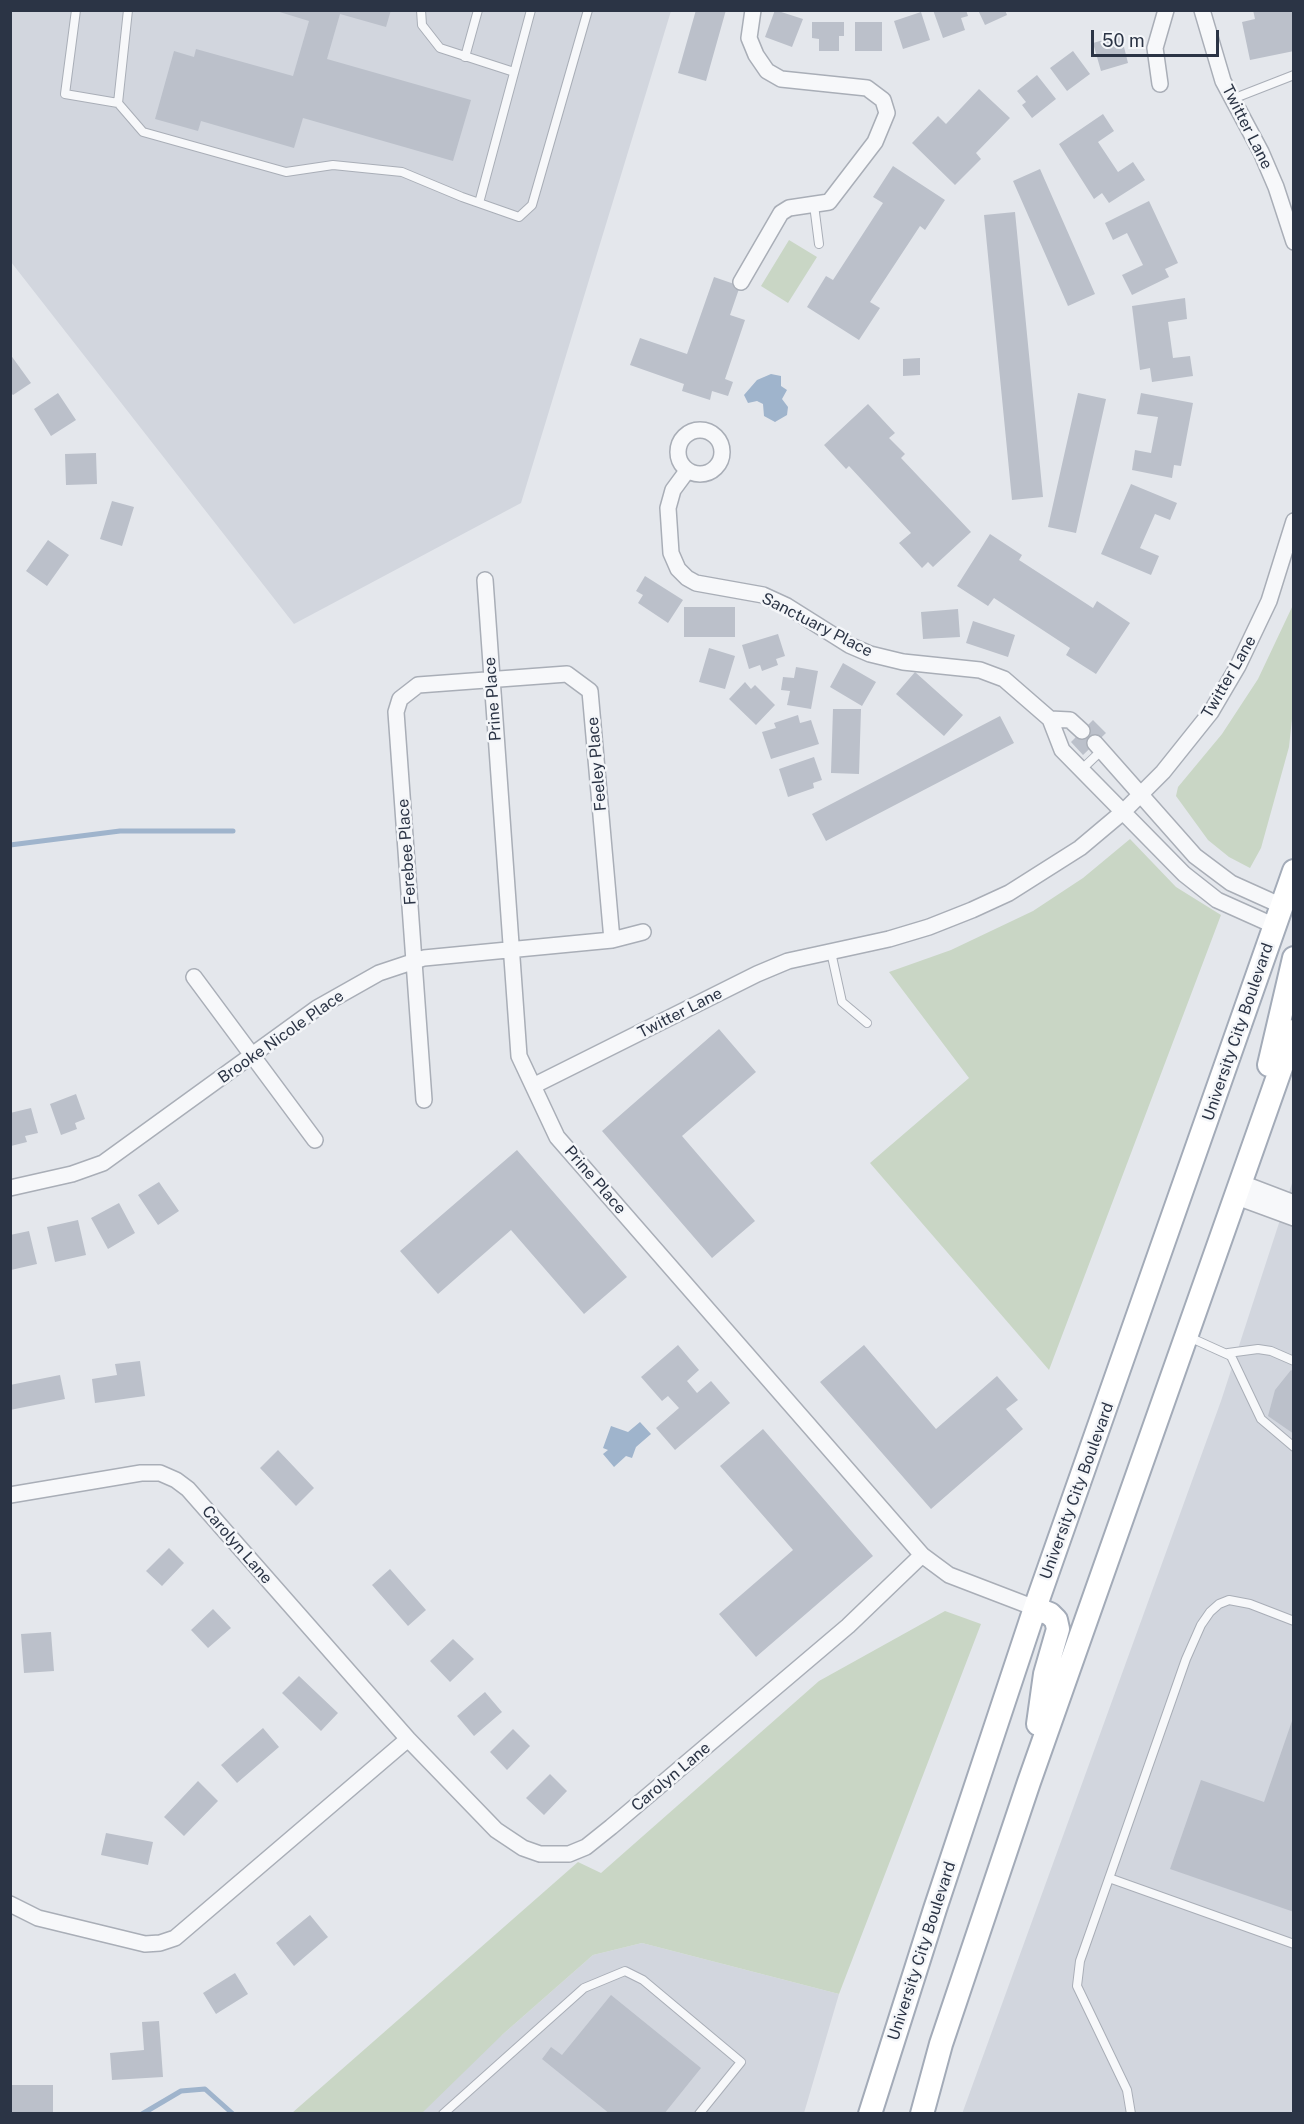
<!DOCTYPE html>
<html>
<head>
<meta charset="utf-8">
<style>
  body { margin:0 }
  #map { position:relative; width:1304px; height:2124px; overflow:hidden; background:#e4e7ec; font-family:"Public Sans",sans-serif }
  canvas { display:block }
  .frame { position:absolute; inset:0; border:12px solid #2b3445; pointer-events:none }
  .scale { position:absolute; left:1091px; top:30px; width:128px; height:27px; box-sizing:border-box; border:3px solid #2b3445; border-top:0; padding-left:8px; font-size:18px; line-height:21px; white-space:nowrap; color:#2b3445; -webkit-text-stroke:4px #f4f6f9; paint-order:stroke }
</style>
</head>
<body>
<div id="map">
<canvas width="1304" height="2124"></canvas>
<div class="frame"></div>
<div class="scale">50 m</div>
</div>
<script>
const ctx = document.querySelector('canvas').getContext('2d');
ctx.lineJoin = 'round';
function paint(path, color) {
  ctx.fillStyle = color;
  ctx.fill(path, 'evenodd');
}
function poly(rows) {
  const path = new Path2D();
  for (const r of rows) {
    if (r.length === 3) {
      path.moveTo(r[0] + r[2], r[1]);
      path.arc(r[0], r[1], r[2], 0, 2 * Math.PI);
      continue;
    }
    path.moveTo(r[0], r[1]);
    for (let i = 2; i < r.length; i += 2) path.lineTo(r[i], r[i + 1]);
  }
  return path;
}
function strokePath(path, color, width, dash) {
  ctx.strokeStyle = color;
  ctx.lineWidth = width;
  ctx.lineCap = dash ? 'butt' : 'round';
  ctx.setLineDash(dash || []);
  ctx.stroke(path);
}
function write(font, color, halo, rows, align = 'center') {
  ctx.font = font + ' "Public Sans",sans-serif';
  ctx.lineWidth = 5;
  ctx.setLineDash([]);
  ctx.textBaseline = 'middle';
  ctx.strokeStyle = halo;
  ctx.fillStyle = color;
  for (const [text, x, y, turn = 0] of rows) {
    ctx.save();
    ctx.translate(x, y);
    ctx.rotate((+turn || 0) * Math.PI / 180);
    ctx.textAlign = isNaN(turn) ? turn : align;
    if (halo) ctx.strokeText(text, 0, 0);
    ctx.fillText(text, 0, 0);
    ctx.restore();
  }
}
paint(poly([
  [11,11,671,11,521,503,294,624,11,262],
  [1293,1180,1293,2113,962,2114,1221,1401],
  [642,1943,839,1994,804,2113,292,2114,502,2035,593,1955]
]), '#d2d6de');
paint(poly([
  [789,240,817,257,788,303,761,286],
  [1293,605,1294,700,1289,747,1261,848,1250,868,1229,857,1208,840,1176,796,1178,787,1222,734,1258,679],
  [1130,839,1176,887,1221,915,1049,1370,870,1163,969,1078,889,972,951,950,1033,911,1083,878],
  [945,1611,981,1624,839,1994,642,1943,593,1955,502,2035,422,2113,292,2113,578,1862,601,1873,819,1681]
]), '#c9d6c5');
paint(poly([
  [771,374,781,376,781,386,787,390,782,399,788,407,787,415,775,422,764,416,763,404,757,401,748,403,744,395,757,380],
  [640,1422,651,1434,636,1447,632,1458,626,1456,614,1467,603,1454,608,1450,603,1448,611,1426,628,1432]
]), '#9fb4cc');
strokePath(poly([
  [10,845,120,831,233,831],
  [142,2114,181,2091,205,2089,233,2114]
]), '#9fb4cc', 5);
paint(poly([
  [273,10,391,10,386,27,340,14,327,59,471,100,453,161,303,118,294,148,201,121,198,131,155,119,174,51,194,57,196,49,293,76,309,21],
  [696,10,726,10,706,81,678,73],
  [775,10,803,19,792,47,765,37],
  [933,10,966,10,968,16,961,18,965,30,943,38],
  [978,10,1005,10,1007,15,985,25],
  [1253,10,1294,10,1294,51,1250,60,1242,22,1255,19],
  [921,12,930,40,903,49,894,21],
  [812,22,844,22,844,36,839,36,839,51,819,51,819,39,812,38],
  [855,22,882,22,882,51,855,51],
  [1121,35,1128,63,1101,71,1093,43],
  [1073,51,1090,74,1067,91,1050,68],
  [1037,75,1056,99,1032,118,1022,105,1026,102,1017,91],
  [979,89,1010,118,976,153,981,159,955,185,912,143,938,116,946,124],
  [1103,114,1114,131,1098,142,1118,172,1133,162,1145,180,1109,203,1102,193,1094,199,1059,144],
  [893,166,945,200,925,230,920,226,870,302,880,308,859,340,807,307,826,276,833,280,883,203,873,197],
  [1040,169,1095,294,1068,306,1013,181],
  [1149,201,1178,263,1165,269,1169,277,1132,295,1122,275,1143,265,1127,233,1113,240,1105,223],
  [1015,212,1043,497,1012,500,984,215],
  [714,277,740,286,730,315,745,320,725,379,733,382,728,396,712,391,710,400,682,391,684,384,630,365,640,338,687,354],
  [1185,298,1187,319,1168,322,1173,358,1190,356,1193,376,1152,382,1150,368,1140,370,1132,306],
  [10,354,31,383,13,395,10,392],
  [920,358,920,375,903,376,903,359],
  [58,393,76,420,51,436,34,409],
  [1078,393,1106,399,1076,533,1048,527],
  [1141,393,1193,403,1181,466,1174,465,1172,478,1132,470,1135,450,1151,453,1158,417,1137,414],
  [868,404,895,433,889,438,905,454,901,458,971,532,933,567,928,562,922,568,899,543,911,533,849,466,846,469,824,445],
  [96,453,97,484,66,485,65,454],
  [1131,484,1177,503,1170,520,1155,514,1140,548,1159,556,1151,575,1101,554],
  [112,501,134,507,122,546,100,539],
  [990,534,1022,555,1019,560,1093,608,1097,601,1130,623,1096,674,1066,655,1070,648,994,598,988,606,957,586],
  [48,540,69,555,47,586,26,571],
  [645,576,683,600,668,623,638,603,643,595,636,591],
  [684,607,735,607,735,637,684,637],
  [958,609,960,637,923,639,921,612],
  [973,621,1015,635,1008,657,966,643],
  [778,634,785,656,776,659,778,665,762,671,760,665,749,669,742,645],
  [709,648,735,656,725,689,699,682],
  [843,663,876,682,862,706,830,687],
  [796,667,818,671,811,709,787,705,790,691,781,690,783,677,794,678],
  [915,672,963,715,944,736,896,694],
  [745,682,751,689,755,685,775,705,756,725,729,699],
  [833,709,861,709,859,774,831,773],
  [798,715,800,723,811,720,819,744,771,759,762,732,776,728,774,723],
  [1000,716,1014,743,826,841,812,814],
  [1093,720,1106,733,1083,755,1071,742],
  [814,757,822,780,813,783,814,788,788,797,779,769],
  [719,1029,756,1072,682,1136,755,1221,712,1258,602,1131],
  [76,1094,85,1119,75,1123,77,1129,61,1135,50,1104],
  [31,1108,38,1133,25,1136,27,1142,11,1146,10,1113],
  [517,1150,627,1277,584,1314,511,1230,438,1294,400,1251],
  [159,1182,179,1211,158,1225,138,1195],
  [119,1203,135,1233,108,1249,91,1218],
  [78,1220,86,1255,55,1262,47,1227],
  [29,1231,37,1264,11,1270,10,1235],
  [678,1345,699,1370,687,1381,697,1393,711,1381,730,1403,675,1450,656,1428,679,1408,668,1396,662,1401,641,1377],
  [864,1345,936,1429,997,1376,1018,1400,1006,1409,1023,1429,931,1509,820,1382],
  [140,1361,145,1396,95,1403,92,1379,117,1375,115,1364],
  [1291,1370,1294,1372,1294,1434,1268,1416,1275,1390],
  [60,1375,65,1399,10,1410,10,1385],
  [763,1429,873,1556,756,1657,719,1614,793,1550,720,1466],
  [278,1450,314,1488,296,1506,260,1468],
  [169,1548,184,1563,162,1586,146,1571],
  [390,1569,426,1610,408,1626,372,1585],
  [213,1609,231,1628,208,1648,191,1630],
  [51,1632,54,1671,24,1673,21,1634],
  [453,1639,474,1659,450,1682,430,1661],
  [299,1676,338,1713,321,1731,282,1693],
  [485,1692,502,1712,474,1736,457,1716],
  [1293,1718,1294,1912,1170,1869,1201,1780,1264,1802],
  [263,1728,279,1747,237,1783,221,1765],
  [513,1729,530,1746,507,1770,490,1752],
  [550,1774,567,1791,544,1815,526,1798],
  [198,1781,218,1801,184,1836,164,1817],
  [106,1833,153,1842,148,1865,101,1855],
  [310,1915,328,1937,294,1966,276,1943],
  [235,1973,248,1994,216,2014,203,1993],
  [611,1995,701,2068,664,2114,610,2114,542,2059,551,2047,562,2055],
  [159,2021,163,2077,112,2080,110,2053,144,2050,142,2022],
  [10,2085,53,2085,53,2113,10,2113]
]), '#bbc0ca');
const lane = poly([
  [76,10,65,94,118,103,143,132,286,172,333,165,402,172,462,197,519,217,532,205,588,10],
  [421,10,422,25,440,48,514,72],
  [465,57,478,10],
  [1235,98,1294,75],
  [118,103,128,10],
  [479,203,531,10],
  [814,205,819,244],
  [1082,769,1102,750],
  [831,952,842,1002,867,1023],
  [1189,1337,1231,1356,1261,1419,1294,1447],
  [1228,1353,1258,1349,1271,1351,1294,1361],
  [1109,1878,1294,1944],
  [443,2114,584,1988,625,1971,643,1980,741,2062,699,2114],
  [1131,2114,1127,2090,1077,1986,1080,1961,1186,1659,1201,1625,1210,1612,1219,1604,1229,1600,1250,1604,1294,1621]
]);
const street = poly([
  [1202,10,1223,81,1261,152,1276,187,1294,242],
  [1160,84,1155,48,1166,10],
  [741,282,781,213,789,208,829,202,875,142,887,113,883,100,867,88,781,79,767,71,756,55,749,38,753,10],
  [700,452,22],
  [687,471,673,490,668,508,671,553,678,569,687,578,696,583,763,595,787,606,849,645,870,654,903,662,980,670,1004,679,1050,719,1062,750,1184,874,1217,900,1275,926],
  [485,580,519,1056,557,1137,922,1555,949,1575,1035,1608],
  [1050,719,1070,720,1082,731],
  [1095,743,1195,856,1231,883,1282,906],
  [194,977,315,1140],
  [533,1086,757,974,788,961,889,939,929,927,972,910,1009,893,1080,848,1124,811,1163,772,1211,712,1238,666,1269,601,1294,521],
  [424,1100,396,712,400,699,418,685,567,674,590,691,612,940],
  [1239,1182,1294,1203],
  [10,1188,72,1174,103,1163,317,1008,379,973,424,958,612,940,643,932],
  [1234,1196,1294,1218],
  [10,1495,141,1473,160,1473,176,1480,188,1489,408,1739,496,1830,523,1848,540,1854,569,1854,586,1847,611,1827,848,1626,922,1555],
  [10,1904,38,1918,145,1944,160,1943,175,1938,408,1739]
]);
const primary = poly([
  [1269,1065,1294,958],
  [1035,1608,1050,1614,1056,1620,1058,1629,1045,1674,1038,1724],
  [870,2114,935,1909,1035,1608,1294,871],
  [922,2114,941,2044,1029,1782,1294,1031]
]);
strokePath(lane, '#a9aeb7', 10);
strokePath(street, '#a9aeb7', 18);
strokePath(primary, '#a3abb8', 26);
strokePath(lane, '#f7f8fa', 8);
strokePath(street, '#f7f8fa', 15);
strokePath(primary, '#fff', 22);
write('16px', '#2b3445', '#f4f6f9', [
  ["Twitter Lane",1247,127,63],
  ["Sanctuary Place",817,625,27],
  ["Twitter Lane",1229,677,-60],
  ["Prine Place",493,699,-94],
  ["Feeley Place",597,764,-95],
  ["Ferebee Place",407,852,-94],
  ["Twitter Lane",680,1013,-27],
  ["University City Boulevard",1238,1032,-71],
  ["Brooke Nicole Place",281,1037,-35],
  ["Prine Place",595,1180,49],
  ["University City Boulevard",1077,1491,-70],
  ["Carolyn Lane",237,1545,49],
  ["Carolyn Lane",671,1777,-40],
  ["University City Boulevard",922,1951,-72]
]);
</script>
</body>
</html>
